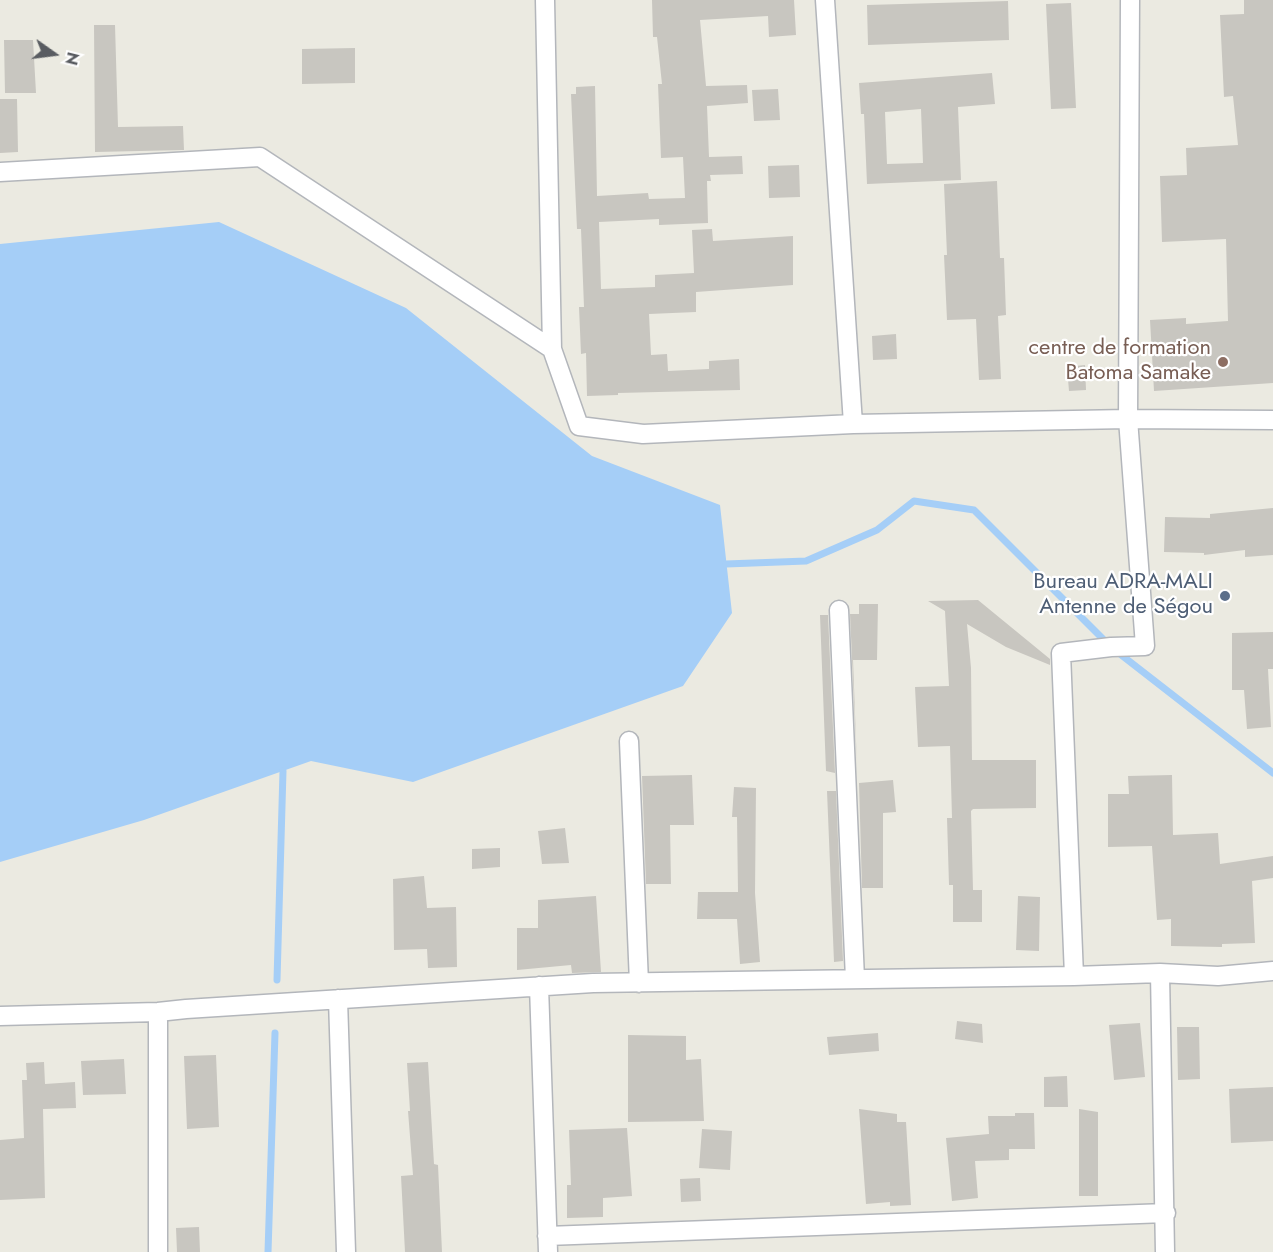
<!DOCTYPE html>
<html>
<head>
<meta charset="utf-8">
<style>
  body { margin:0 }
  #map { position:relative; width:1273px; height:1252px; overflow:hidden; background:#ebeae1; font-family:Jost,sans-serif }
  canvas { display:block }
  .north { position:absolute; left:24px; top:24px; width:60px; height:60px; -webkit-text-stroke:4px #fff; paint-order:stroke; rotate:104deg; font-size:16px; font-weight:700; line-height:24px; text-align:center; color:#595c61 }
  .north::after { content:''; display:block; margin:auto; width:21px; height:27px; background:#595c61; clip-path:polygon(50% 0,100% 100%,50% 72%,0 100%) }
</style>
</head>
<body>
<div id="map">
<canvas width="1273" height="1252"></canvas>
<div class="north">N</div>
</div>
<script>
const ctx = document.querySelector('canvas').getContext('2d');
ctx.lineJoin = 'round';
function paint(path, color) {
  ctx.fillStyle = color;
  ctx.fill(path, 'evenodd');
}
function poly(rows) {
  const path = new Path2D();
  for (const r of rows) {
    path.moveTo(r[0], r[1]);
    for (let i = 2; i < r.length; i += 2) path.lineTo(r[i], r[i + 1]);
  }
  return path;
}
function strokePath(path, color, width, dash) {
  ctx.strokeStyle = color;
  ctx.lineWidth = width;
  ctx.lineCap = dash ? 'butt' : 'round';
  ctx.setLineDash(dash || []);
  ctx.stroke(path);
}
function write(font, color, halo, rows, align = 'center') {
  ctx.font = font + ' Jost,sans-serif';
  ctx.lineWidth = 4.5;
  ctx.setLineDash([]);
  ctx.textBaseline = 'middle';
  ctx.strokeStyle = halo;
  ctx.fillStyle = color;
  for (const [text, x, y, turn = 0] of rows) {
    ctx.save();
    ctx.translate(x, y);
    ctx.rotate((+turn || 0) * Math.PI / 180);
    ctx.textAlign = isNaN(turn) ? turn : align;
    if (halo) ctx.strokeText(text, 0, 0);
    ctx.fillText(text, 0, 0);
    ctx.restore();
  }
}
paint(poly([
  [219,222,406,308,592,456,720,505,732,613,683,686,413,782,311,761,144,820,0,862,0,244]
]), '#a5cef7');
strokePath(poly([
  [726,564,806,561,877,530,914,501,974,510,1111,647,1273,773],
  [277,980,283,771],
  [268,1252,275,1033]
]), '#a5cef7', 7);
paint(poly([
  [652,0,794,0,796,35,769,37,768,16,700,20,706,86,747,85,748,103,707,106,709,157,742,156,743,174,710,175,711,181,707,181,708,223,659,225,659,219,599,222,601,289,655,287,655,275,694,273,692,230,712,229,713,241,793,236,793,285,696,292,696,312,649,314,651,355,667,354,668,371,709,369,709,361,739,359,740,390,618,393,618,395,587,396,586,353,581,354,579,307,584,307,581,229,577,229,571,94,576,94,576,87,595,86,597,196,648,193,649,199,685,198,683,157,661,158,658,84,662,84,657,37,653,37],
  [1244,0,1273,0,1273,383,1154,391,1150,320,1186,318,1186,324,1228,321,1226,239,1162,242,1160,176,1187,175,1186,148,1238,145,1233,96,1224,97,1220,15,1244,14],
  [1008,1,1009,40,868,45,867,5],
  [1071,3,1076,108,1051,109,1046,4],
  [94,25,115,25,118,127,183,126,184,150,95,152],
  [4,40,33,40,36,93,5,93],
  [355,48,355,83,302,84,302,49],
  [992,73,995,104,958,107,961,180,867,184,864,114,861,114,859,83],
  [921,109,923,163,887,164,885,112],
  [778,89,780,120,754,121,752,90],
  [0,99,17,99,18,152,0,153],
  [799,165,800,197,769,198,768,166],
  [997,181,1000,258,1004,258,1006,315,998,316,1001,379,979,380,976,319,947,320,944,255,947,255,944,184],
  [896,334,897,359,873,360,872,336],
  [1085,365,1086,390,1069,391,1067,367],
  [1273,508,1273,555,1245,557,1245,550,1204,555,1204,553,1164,552,1165,517,1210,518,1210,514],
  [978,600,1050,659,1050,665,1006,647,967,624,971,668,972,760,1036,760,1036,808,973,809,971,811,973,890,982,890,982,922,953,922,953,885,949,885,947,818,952,818,950,746,918,747,915,687,949,686,945,611,928,601],
  [859,604,878,604,877,660,853,660,857,768,850,614,859,614],
  [820,615,828,615,835,773,826,771],
  [1273,632,1273,669,1268,669,1271,727,1247,729,1244,690,1232,690,1232,633],
  [692,775,694,825,670,825,671,884,646,884,642,776],
  [1172,775,1173,835,1218,833,1220,864,1273,856,1273,878,1252,881,1255,943,1222,944,1222,947,1171,946,1171,919,1157,920,1152,846,1108,847,1108,794,1129,794,1128,776],
  [893,780,896,812,883,813,883,888,862,888,859,783],
  [734,787,756,788,755,893,760,962,740,964,737,919,697,919,698,892,738,892,737,817,732,817],
  [827,791,836,791,843,961,834,962],
  [565,828,569,863,542,864,538,831],
  [500,848,500,867,472,869,472,849],
  [424,876,427,908,456,907,457,967,428,968,427,949,394,950,393,879],
  [596,896,601,972,572,973,571,965,517,970,517,928,538,928,538,900],
  [1018,896,1040,897,1039,951,1016,950],
  [957,1021,982,1024,983,1043,955,1039],
  [1140,1023,1145,1077,1114,1080,1109,1025],
  [1177,1027,1199,1027,1200,1079,1178,1080],
  [878,1033,879,1051,829,1055,827,1037],
  [628,1035,686,1036,686,1060,701,1059,704,1121,628,1122],
  [216,1055,219,1127,187,1129,184,1056],
  [124,1059,126,1094,83,1095,81,1061],
  [44,1062,45,1084,75,1082,76,1108,43,1109,45,1198,0,1200,0,1140,24,1138,22,1080,27,1080,26,1063],
  [428,1062,434,1164,438,1165,442,1252,405,1252,401,1176,413,1175,408,1111,410,1111,407,1063],
  [1067,1076,1068,1107,1044,1107,1044,1077],
  [1273,1087,1273,1141,1231,1143,1229,1089],
  [859,1109,897,1114,897,1122,906,1122,911,1205,890,1206,890,1202,866,1204],
  [1079,1109,1098,1112,1098,1196,1079,1196],
  [1015,1113,1034,1113,1035,1149,1009,1149,1009,1160,975,1161,978,1198,952,1201,946,1138,989,1134,988,1116,1015,1116],
  [627,1128,632,1196,603,1198,603,1217,567,1218,567,1185,571,1185,569,1130],
  [702,1129,732,1131,730,1170,699,1168],
  [700,1178,701,1201,681,1202,680,1179],
  [199,1227,200,1252,177,1252,176,1228]
]), '#c8c6c0');
const minor = poly([
  [545,0,552,349],
  [825,0,853,424],
  [0,172,260,157,552,349,579,426,643,434,853,424,1128,419,1273,420],
  [839,610,855,979],
  [629,741,639,983],
  [1160,973,1165,1252],
  [1074,976,1061,653,1111,647,1145,646,1128,419,1130,0],
  [539,986,548,1252],
  [338,999,346,1252],
  [0,1016,158,1012,186,1009,593,983,1074,976,1160,973,1218,976,1273,971],
  [547,1236,1166,1213],
  [158,1252,158,1012]
]);
strokePath(minor, '#b3b6bb', 21);
strokePath(minor, '#fff', 18);
for (const [x, y, r, color] of [
  [1223,362,6,"#8d6e63"],
  [1225,596,6,"#5c6f8a"]
]) {
  const dot = new Path2D();
  dot.arc(x, y, r, 0, 2 * Math.PI);
  ctx.fillStyle = color;
  ctx.fill(dot);
  strokePath(dot, '#fff', 2);
}
write('22px', '#785e54', '#fff', [
  ["centre de formation",1211,349],
  ["Batoma Samake",1211,374]
], 'right');
write('22px', '#4e5e75', '#fff', [
  ["Bureau ADRA-MALI",1213,583],
  ["Antenne de Ségou",1213,608]
], 'right');
</script>
</body>
</html>
